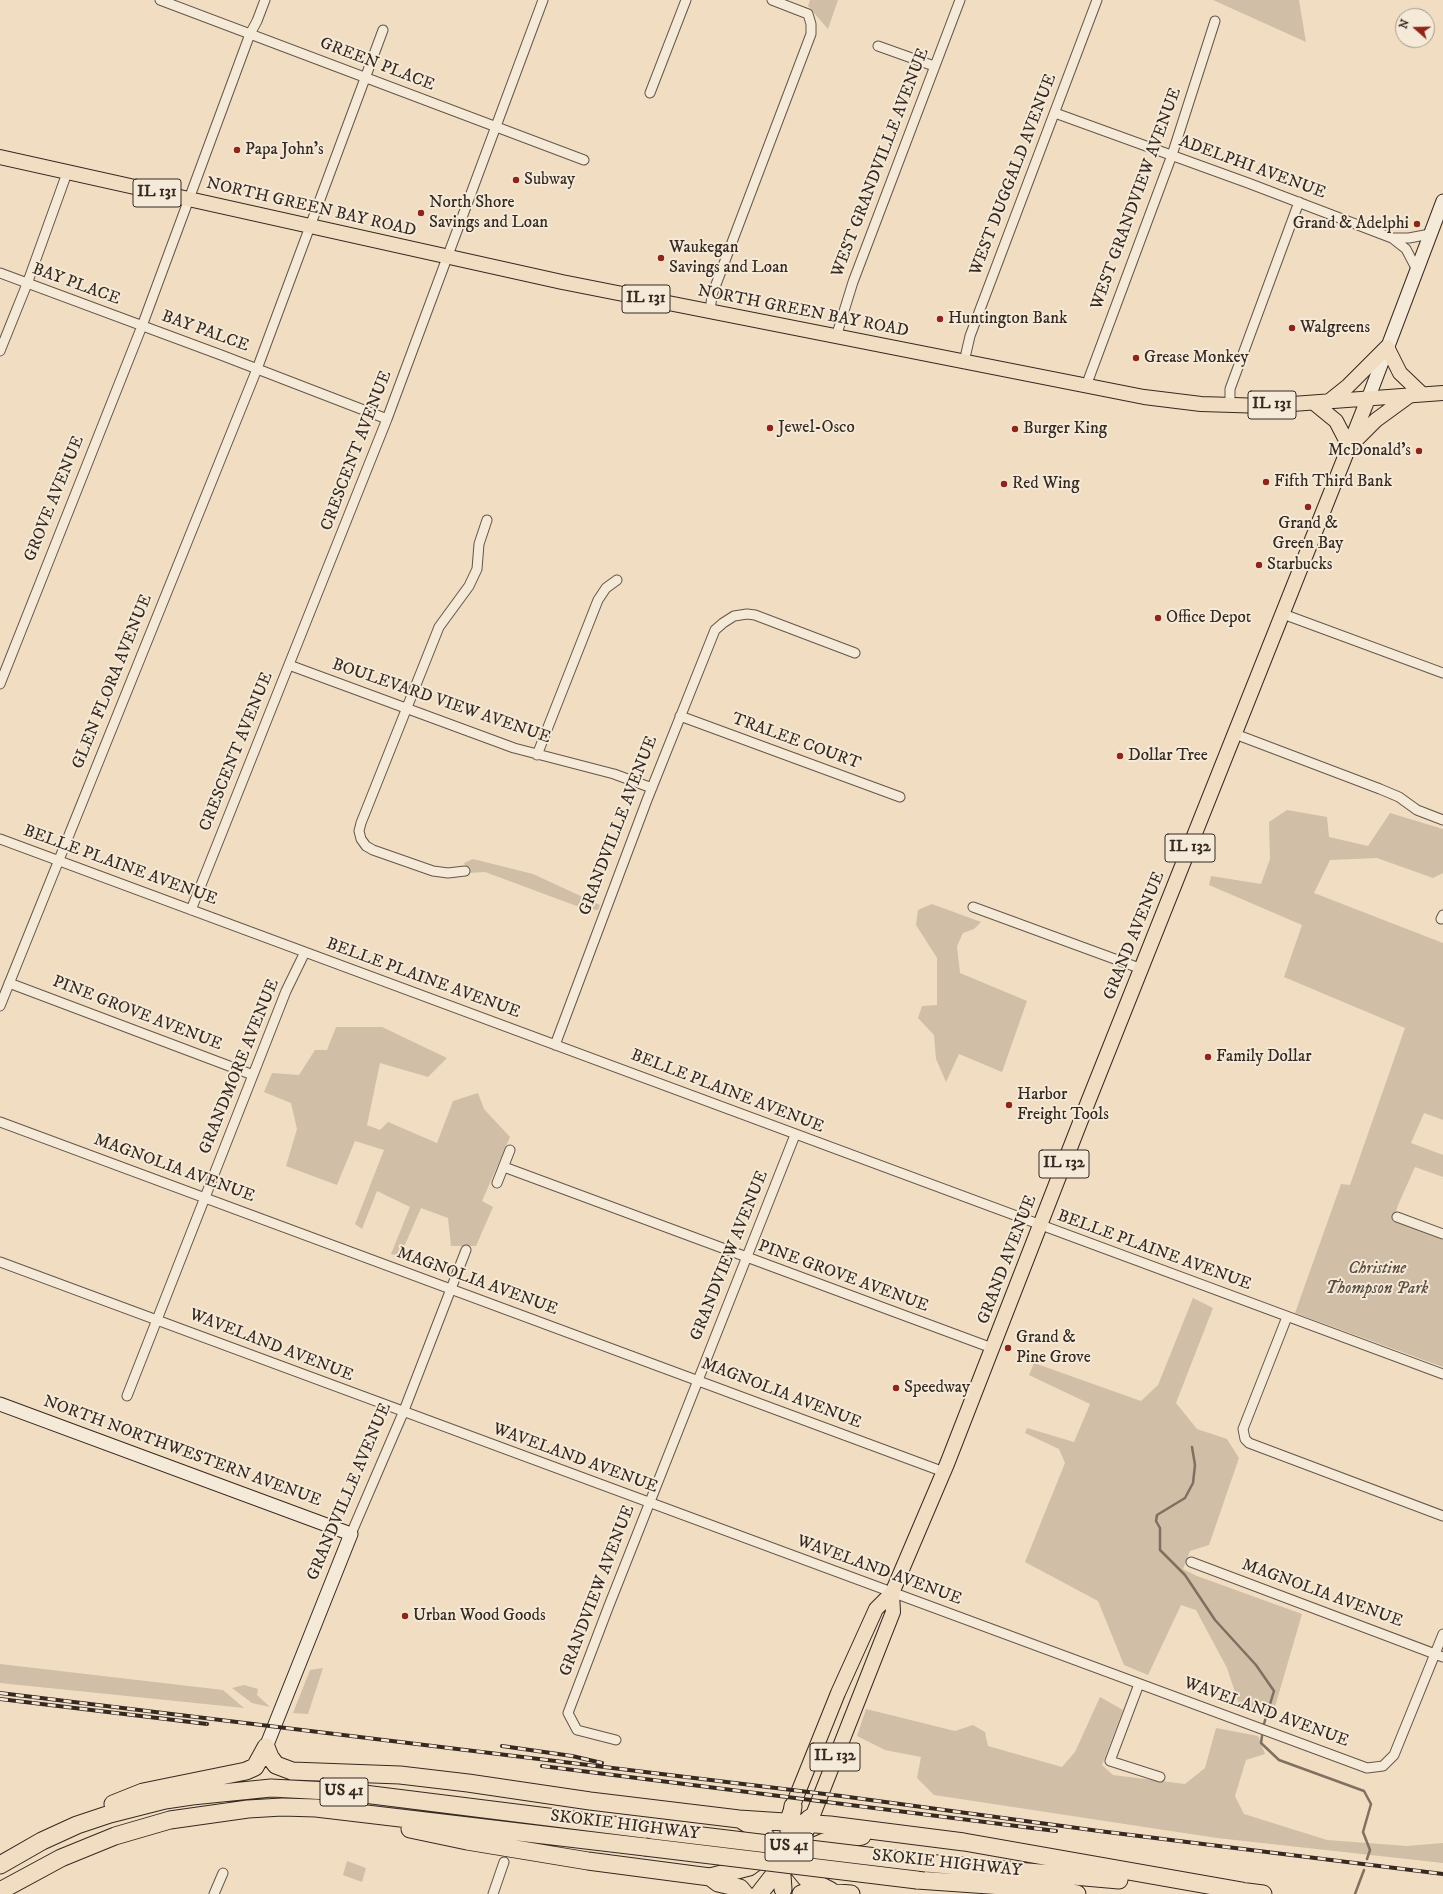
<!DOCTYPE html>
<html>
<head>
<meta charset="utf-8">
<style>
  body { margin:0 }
  #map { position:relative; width:1443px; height:1894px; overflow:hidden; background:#f0ddc2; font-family:"IM FELL DW Pica",serif }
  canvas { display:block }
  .north { position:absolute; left:1395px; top:8px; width:40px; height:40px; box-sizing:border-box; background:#f5e9d7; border:1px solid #a99c8f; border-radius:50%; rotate:290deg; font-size:11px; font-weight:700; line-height:16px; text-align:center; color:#362922 }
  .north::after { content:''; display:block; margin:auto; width:14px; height:18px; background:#8f2418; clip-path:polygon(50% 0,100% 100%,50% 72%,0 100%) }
</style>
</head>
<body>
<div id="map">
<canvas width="1443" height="1894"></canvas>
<div class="north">N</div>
</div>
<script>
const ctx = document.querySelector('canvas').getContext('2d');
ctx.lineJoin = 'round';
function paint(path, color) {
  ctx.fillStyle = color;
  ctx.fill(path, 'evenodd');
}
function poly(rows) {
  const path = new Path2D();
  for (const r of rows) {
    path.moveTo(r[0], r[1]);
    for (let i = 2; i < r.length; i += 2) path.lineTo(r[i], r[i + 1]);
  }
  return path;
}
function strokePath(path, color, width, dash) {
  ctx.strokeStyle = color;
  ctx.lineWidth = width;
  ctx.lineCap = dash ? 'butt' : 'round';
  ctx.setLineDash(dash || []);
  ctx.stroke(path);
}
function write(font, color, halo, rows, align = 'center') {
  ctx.font = font + ' "IM FELL DW Pica",serif';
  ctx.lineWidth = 4;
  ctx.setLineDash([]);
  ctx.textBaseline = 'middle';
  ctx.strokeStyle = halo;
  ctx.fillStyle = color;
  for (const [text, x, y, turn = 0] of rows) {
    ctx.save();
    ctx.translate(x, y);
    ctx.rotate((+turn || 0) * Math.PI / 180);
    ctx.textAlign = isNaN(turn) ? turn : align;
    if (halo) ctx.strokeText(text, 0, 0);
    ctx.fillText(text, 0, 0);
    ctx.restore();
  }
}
paint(poly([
  [810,0,838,0,828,29,808,6],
  [1213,0,1299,0,1306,42],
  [1287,810,1327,817,1329,837,1368,846,1390,813,1443,829,1443,873,1433,878,1377,858,1330,860,1314,893,1443,943,1443,1120,1424,1113,1411,1143,1443,1155,1443,1177,1415,1167,1398,1205,1393,1221,1443,1240,1443,1367,1295,1313,1341,1184,1350,1185,1405,1028,1284,977,1302,925,1209,885,1211,876,1261,884,1270,859,1269,822],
  [473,859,533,874,600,905,598,910,582,908,485,872,469,873,464,863],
  [932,904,981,922,974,929,963,933,957,946,960,973,1027,1001,1002,1072,959,1054,946,1082,936,1059,934,1035,918,1018,922,1006,937,1005,937,958,916,925,918,910],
  [336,1027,382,1027,447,1058,428,1077,380,1063,367,1125,380,1130,388,1122,437,1143,453,1101,478,1093,484,1109,510,1137,482,1201,493,1207,476,1246,451,1246,448,1218,421,1208,400,1256,391,1254,410,1207,377,1191,362,1229,355,1224,384,1150,355,1141,337,1185,286,1166,297,1129,291,1103,264,1092,272,1073,299,1075,315,1050,327,1050],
  [1193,1298,1213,1308,1176,1403,1197,1429,1227,1439,1239,1458,1209,1545,1190,1551,1183,1569,1197,1576,1302,1614,1272,1717,1239,1704,1227,1668,1196,1610,1181,1605,1148,1675,1124,1665,1098,1601,1025,1562,1065,1463,1059,1449,1025,1433,1027,1428,1074,1442,1090,1404,1029,1375,1034,1363,1141,1401,1158,1385],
  [0,1664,223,1690,244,1708,0,1683],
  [323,1668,308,1714,293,1713,310,1670],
  [244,1685,258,1689,257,1695,270,1707,252,1703,232,1688],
  [1100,1697,1123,1710,1102,1765,1113,1775,1185,1784,1205,1768,1216,1728,1258,1736,1265,1754,1246,1760,1235,1796,1244,1814,1327,1840,1407,1846,1443,1843,1443,1863,1217,1838,934,1795,917,1778,921,1757,885,1750,857,1736,866,1709,955,1731,973,1725,985,1732,988,1746,1062,1767,1075,1752],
  [347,1861,366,1868,362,1882,343,1875]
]), '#d0bea7');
strokePath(poly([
  [1192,1447,1195,1465,1193,1483,1185,1498,1157,1515,1156,1521,1160,1528,1160,1550,1185,1575,1215,1620,1256,1665,1274,1691,1263,1727],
  [1262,1736,1261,1743,1279,1760,1364,1791,1371,1804,1363,1832,1370,1850,1367,1859],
  [1355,1894,1364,1870]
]), '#807062', 2.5);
const street = poly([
  [160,0,584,160],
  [878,46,934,66],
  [650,93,686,0],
  [1055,113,1248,183,1392,238,1406,249,1417,270],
  [1392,238,1409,238,1430,234],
  [0,273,221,355,387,419],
  [710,312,712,295,811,34,811,24,808,14,772,0],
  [836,337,853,282,960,0],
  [0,351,27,284,67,173],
  [964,362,970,336,1097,0],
  [1086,386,1172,155,1215,21],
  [1230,405,1230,389,1299,202],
  [1283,614,1443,673],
  [289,665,514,748,614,774,652,788],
  [0,684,142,326,250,34,257,21,265,0],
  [680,716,900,797],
  [1235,734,1380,789,1399,797,1417,810,1443,820],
  [537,755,598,600,606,588,617,580],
  [0,839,1443,1374],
  [465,871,448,873,433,871,373,850,366,846,361,839,359,831,361,823,439,627,469,586,477,569,479,544,487,520],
  [973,907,1142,969],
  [191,910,387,419,543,0],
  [1441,919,1443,915],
  [9,983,253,1075],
  [0,1006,257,369,383,30],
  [555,1045,647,800,715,630,723,623,734,616,747,614,755,615,855,653],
  [0,1122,944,1472],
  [504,1167,992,1348],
  [497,1183,510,1150],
  [1397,1217,1443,1234],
  [0,1262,1367,1768,1383,1766,1394,1755,1443,1634],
  [1287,1317,1243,1429,1245,1439,1249,1443,1443,1516],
  [127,1396,286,991,305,952],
  [351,1534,403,1413,466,1250],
  [1191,1562,1443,1657],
  [1139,1684,1110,1761,1160,1777],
  [616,1740,577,1730,568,1713,608,1608,795,1135],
  [214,1894,223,1873],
  [493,1894,504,1862]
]);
const secondary = poly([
  [1368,399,1443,201],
  [0,1404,351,1534,266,1747]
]);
const primary = poly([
  [0,157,562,282,1144,397,1201,404,1265,406,1443,393],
  [1328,402,1348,386,1387,347,1400,373,1422,394],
  [1314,403,1336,421,1349,446],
  [1353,443,1376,420,1409,396],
  [789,1815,838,1693,876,1609,892,1593,947,1464,1088,1102,1368,399],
  [796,1858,893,1612,892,1593]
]);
const highway = poly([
  [266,1747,270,1757,276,1765,292,1771,400,1775,468,1783,590,1801,739,1819,830,1825,964,1842,1242,1891],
  [113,1804,143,1792,246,1771,255,1767,266,1747],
  [743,1821,763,1833,776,1851,782,1875,783,1889],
  [410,1829,467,1841,588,1861,710,1877,749,1867,789,1838,810,1818],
  [789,1832,793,1806],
  [792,1857,797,1867,806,1878,831,1891],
  [926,1863,1119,1880],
  [0,1865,42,1841,77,1825,110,1814,165,1800,192,1796,271,1788,348,1792,652,1830],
  [710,1877,718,1883,740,1888,745,1894],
  [917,1880,1046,1889,1077,1894],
  [1231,1890,1263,1894],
  [0,1891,61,1858,115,1836,170,1820,248,1809,282,1807,316,1808,645,1847],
  [759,1894,780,1867,792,1856,824,1842,862,1836],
  [801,1894,809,1891,851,1894]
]);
strokePath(street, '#64564a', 11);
strokePath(secondary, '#362922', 15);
strokePath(primary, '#362922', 16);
strokePath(highway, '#362922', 19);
strokePath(street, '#f5e9d7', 9);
strokePath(secondary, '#f5e9d7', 13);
strokePath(primary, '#f0ddc2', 14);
strokePath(highway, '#f0ddc2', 17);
const rail = poly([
  [0,1693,841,1796,1099,1831,1443,1874],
  [0,1699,207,1724],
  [502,1746,572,1756,602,1763],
  [542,1766,1056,1831]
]);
strokePath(rail, '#362922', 4);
strokePath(rail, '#f5e9d7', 2.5, [8]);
const highwayBridge = poly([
  [652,1830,926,1863],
  [645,1847,917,1880]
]);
strokePath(highwayBridge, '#362922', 19, []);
strokePath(highwayBridge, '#f0ddc2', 17);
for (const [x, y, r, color] of [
  [237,150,4,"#8f2418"],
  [516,180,4,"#8f2418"],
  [421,213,4,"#8f2418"],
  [1417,224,4,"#8f2418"],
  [661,258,4,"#8f2418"],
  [940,319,4,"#8f2418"],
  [1292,328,4,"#8f2418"],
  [1136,358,4,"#8f2418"],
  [770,428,4,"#8f2418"],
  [1015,429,4,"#8f2418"],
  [1419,451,4,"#8f2418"],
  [1266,482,4,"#8f2418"],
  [1004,484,4,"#8f2418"],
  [1308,507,4,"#8f2418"],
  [1259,565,4,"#8f2418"],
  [1158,618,4,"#8f2418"],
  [1120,756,4,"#8f2418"],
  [1208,1057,4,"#8f2418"],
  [1009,1105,4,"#8f2418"],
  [1008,1348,4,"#8f2418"],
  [896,1388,4,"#8f2418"],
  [405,1616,4,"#8f2418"]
]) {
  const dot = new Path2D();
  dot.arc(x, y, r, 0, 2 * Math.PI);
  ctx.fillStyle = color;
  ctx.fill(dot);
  strokePath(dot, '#f5e9d7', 1.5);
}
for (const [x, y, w] of [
  [157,193,48],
  [646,299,48],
  [1272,405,48],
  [1190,848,50],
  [1064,1164,50],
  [835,1757,50],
  [344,1792,48],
  [789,1847,48]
]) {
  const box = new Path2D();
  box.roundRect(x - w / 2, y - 14, w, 28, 3);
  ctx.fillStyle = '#f5e9d7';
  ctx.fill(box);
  strokePath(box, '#362922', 1);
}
write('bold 16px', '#362922', null, [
  ["IL 131",157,193],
  ["IL 131",646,299],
  ["IL 131",1272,405],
  ["IL 132",1190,848],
  ["IL 132",1064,1164],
  ["IL 132",835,1757],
  ["US 41",344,1792],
  ["US 41",789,1847]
]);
write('17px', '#362922', '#f5e9d7', [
  ["GREEN PLACE",377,65,21],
  ["WEST GRANDVILLE AVENUE",881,163,-69],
  ["ADELPHI AVENUE",1252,168,20],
  ["WEST DUGGALD AVENUE",1014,175,-69],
  ["WEST GRANDVIEW AVENUE",1137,199,-70],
  ["NORTH GREEN BAY ROAD",311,208,13],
  ["BAY PLACE",76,285,20],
  ["NORTH GREEN BAY ROAD",803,312,11],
  ["BAY PALCE",205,332,20],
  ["CRESCENT AVENUE",357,451,-69],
  ["GROVE AVENUE",55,499,-68],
  ["GLEN FLORA AVENUE",113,682,-68],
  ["BOULEVARD VIEW AVENUE",441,702,19],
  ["TRALEE COURT",796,742,20],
  ["CRESCENT AVENUE",237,752,-68],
  ["GRANDVILLE AVENUE",619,826,-69],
  ["BELLE PLAINE AVENUE",120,866,20],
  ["GRAND AVENUE",1135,936,-68],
  ["BELLE PLAINE AVENUE",423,979,20],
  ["PINE GROVE AVENUE",137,1014,21],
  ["GRANDMORE AVENUE",240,1067,-68],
  ["BELLE PLAINE AVENUE",727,1092,21],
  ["MAGNOLIA AVENUE",174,1169,20],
  ["BELLE PLAINE AVENUE",1154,1251,20],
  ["GRANDVIEW AVENUE",730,1256,-68],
  ["GRAND AVENUE",1008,1260,-69],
  ["PINE GROVE AVENUE",843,1277,20],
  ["MAGNOLIA AVENUE",477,1282,20],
  ["WAVELAND AVENUE",271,1346,21],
  ["MAGNOLIA AVENUE",781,1394,21],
  ["NORTH NORTHWESTERN AVENUE",182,1452,20],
  ["WAVELAND AVENUE",575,1459,20],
  ["GRANDVILLE AVENUE",350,1492,-67],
  ["WAVELAND AVENUE",879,1571,20],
  ["GRANDVIEW AVENUE",598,1591,-69],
  ["MAGNOLIA AVENUE",1322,1594,20],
  ["WAVELAND AVENUE",1266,1713,20],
  ["SKOKIE HIGHWAY",625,1826,7],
  ["SKOKIE HIGHWAY",947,1864,6]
]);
write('17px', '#362922', '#f5e9d7', [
  ["Papa John's",245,150],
  ["Subway",524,180],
  ["North Shore",429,203],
  ["Savings and Loan",429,223],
  ["Grand & Adelphi",1409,224,"right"],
  ["Waukegan",669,248],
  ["Savings and Loan",669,268],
  ["Huntington Bank",948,319],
  ["Walgreens",1300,328],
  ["Grease Monkey",1144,358],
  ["Jewel-Osco",778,428],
  ["Burger King",1023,429],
  ["McDonald's",1411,451,"right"],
  ["Fifth Third Bank",1274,482],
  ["Red Wing",1012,484],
  ["Grand &",1308,524,"center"],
  ["Green Bay",1308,544,"center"],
  ["Starbucks",1267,565],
  ["Office Depot",1166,618],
  ["Dollar Tree",1128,756],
  ["Family Dollar",1216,1057],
  ["Harbor",1017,1095],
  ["Freight Tools",1017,1115],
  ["Grand &",1016,1338],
  ["Pine Grove",1016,1358],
  ["Speedway",904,1388],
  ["Urban Wood Goods",413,1616]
], 'left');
write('italic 17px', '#5c4e43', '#f5e9d7', [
  ["Christine",1377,1269],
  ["Thompson Park",1377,1289]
]);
</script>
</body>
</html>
